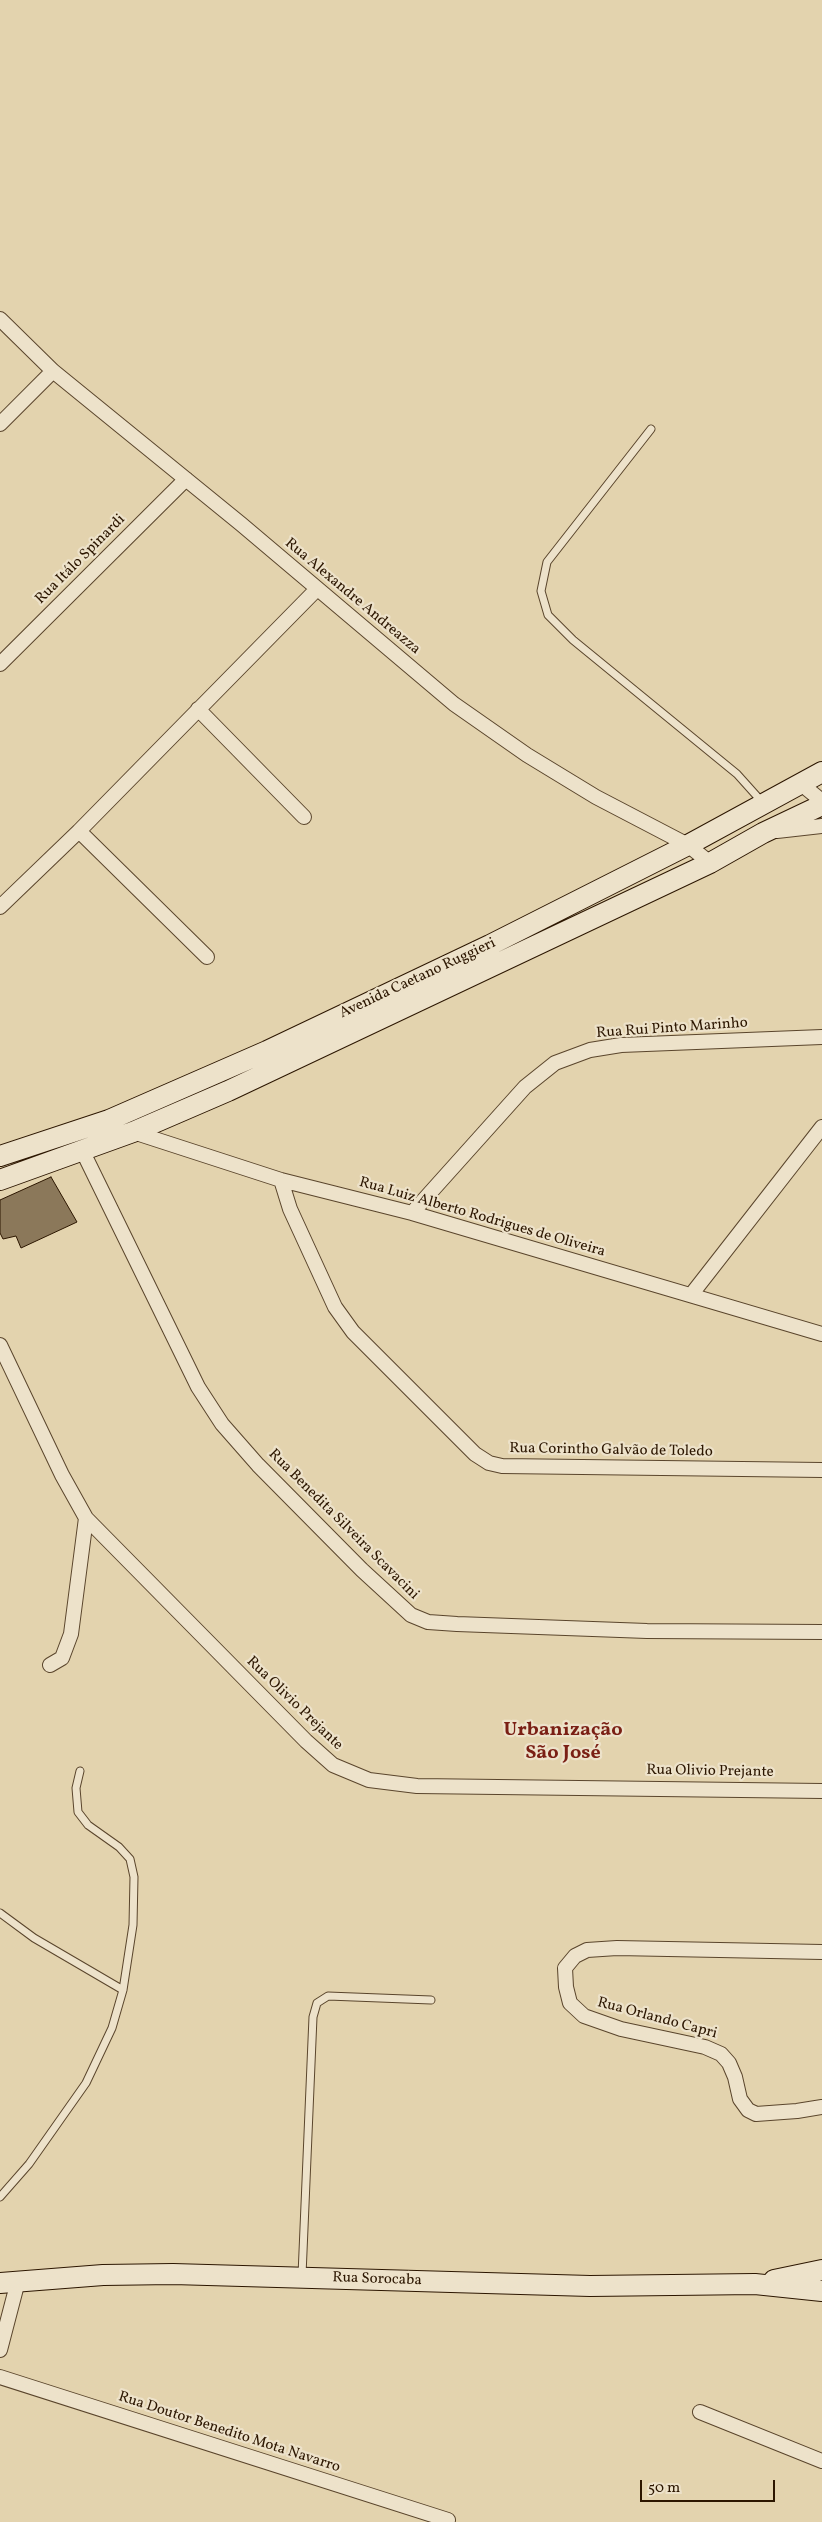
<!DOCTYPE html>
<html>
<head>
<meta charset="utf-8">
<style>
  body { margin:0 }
  #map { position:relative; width:822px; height:2522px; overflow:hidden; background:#e3d3ae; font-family:Vollkorn,serif }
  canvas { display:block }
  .scale { position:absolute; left:640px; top:2480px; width:135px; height:22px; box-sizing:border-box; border:2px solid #2c1600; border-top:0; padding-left:6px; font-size:15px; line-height:18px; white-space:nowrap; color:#2c1600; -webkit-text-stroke:4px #ede2ca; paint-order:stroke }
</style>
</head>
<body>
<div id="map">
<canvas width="822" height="2522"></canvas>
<div class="scale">50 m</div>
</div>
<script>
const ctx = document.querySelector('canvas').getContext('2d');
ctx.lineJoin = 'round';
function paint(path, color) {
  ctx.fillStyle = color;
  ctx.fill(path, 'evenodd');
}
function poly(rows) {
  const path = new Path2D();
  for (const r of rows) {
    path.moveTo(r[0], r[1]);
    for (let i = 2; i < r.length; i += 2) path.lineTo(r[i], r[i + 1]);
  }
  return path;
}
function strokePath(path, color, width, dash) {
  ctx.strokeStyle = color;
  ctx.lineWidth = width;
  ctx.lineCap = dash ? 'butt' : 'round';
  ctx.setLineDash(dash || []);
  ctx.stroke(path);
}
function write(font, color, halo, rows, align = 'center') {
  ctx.font = font + ' Vollkorn,serif';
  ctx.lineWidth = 4.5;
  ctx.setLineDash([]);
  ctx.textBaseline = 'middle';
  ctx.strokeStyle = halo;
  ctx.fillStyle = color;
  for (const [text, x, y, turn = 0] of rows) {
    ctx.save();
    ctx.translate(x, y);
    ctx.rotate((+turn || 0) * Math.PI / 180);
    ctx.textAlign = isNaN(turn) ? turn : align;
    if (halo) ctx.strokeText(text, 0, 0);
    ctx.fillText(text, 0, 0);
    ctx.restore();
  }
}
const building = poly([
  [51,1177,77,1222,21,1248,16,1236,3,1239,0,1233,0,1200,51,1177]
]);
paint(building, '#8b785a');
strokePath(building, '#2c1600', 1);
const service = poly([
  [651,429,547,562,541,591,548,615,573,640,737,774,763,803],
  [0,1913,34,1938,123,1990],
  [0,2197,29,2164,86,2083,112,2028,123,1990,133,1925,134,1877,130,1859,119,1847,88,1825,78,1812,76,1788,80,1771],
  [302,2275,313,2017,317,2003,328,1996,431,2000]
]);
const minor = poly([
  [0,319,53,371,241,524,454,704,527,755,596,797,688,845,710,863],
  [0,424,53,371],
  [0,664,186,479],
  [198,709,304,817],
  [800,783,822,801],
  [79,831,207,957],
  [777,831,822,826],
  [0,907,79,831,317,589],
  [133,1132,281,1180,412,1213,822,1334],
  [83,1152,198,1387,222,1424,258,1465,362,1570,411,1615,428,1622,457,1624,647,1631,822,1632],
  [281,1180,290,1209,335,1307,353,1332,475,1454,489,1463,502,1466,822,1470],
  [412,1213,525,1087,555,1063,590,1050,621,1045,822,1037],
  [691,1295,822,1127],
  [0,1345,62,1475,86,1518,306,1741,333,1765,369,1780,417,1786,822,1791],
  [50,1665,62,1658,71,1634,86,1518],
  [822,1952,617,1948,587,1950,575,1956,565,1968,566,1987,570,2003,584,2016,621,2029,705,2047,721,2054,729,2063,735,2077,740,2099,748,2110,756,2114,797,2111,822,2107],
  [0,2350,18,2281],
  [0,2377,448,2520],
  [700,2412,822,2461]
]);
const secondary = poly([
  [0,1156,109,1120,267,1051,490,945,688,845,822,772],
  [0,1180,133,1132,228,1091,710,863,763,833,822,805],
  [774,2280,822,2270],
  [0,2283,103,2275,173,2274,590,2286,755,2284,822,2291]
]);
strokePath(service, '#5a452c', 9);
strokePath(minor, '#5a452c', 16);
strokePath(secondary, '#2c1600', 22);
strokePath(service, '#ede2ca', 7);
strokePath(minor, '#ede2ca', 14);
strokePath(secondary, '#ede2ca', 20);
write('15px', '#2c1600', '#ede2ca', [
  ["Rua Itálo Spinardi",81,560,-45],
  ["Rua Alexandre Andreazza",352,597,40],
  ["Avenida Caetano Ruggieri",418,979,-25],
  ["Rua Rui Pinto Marinho",672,1029,-4],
  ["Rua Luiz Alberto Rodrigues de Oliveira",482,1218,16],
  ["Rua Corintho Galvão de Toledo",611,1451,1],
  ["Rua Benedita Silveira Scavacini",343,1525,45],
  ["Rua Olivio Prejante",294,1704,44],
  ["Rua Olivio Prejante",710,1772,1],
  ["Rua Orlando Capri",657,2019,15],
  ["Rua Sorocaba",377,2280,2],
  ["Rua Doutor Benedito Mota Navarro",229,2433,18]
]);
write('bold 20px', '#7a1f14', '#ede2ca', [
  ["Urbanização",563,1731],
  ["São José",563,1754]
]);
</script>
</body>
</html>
